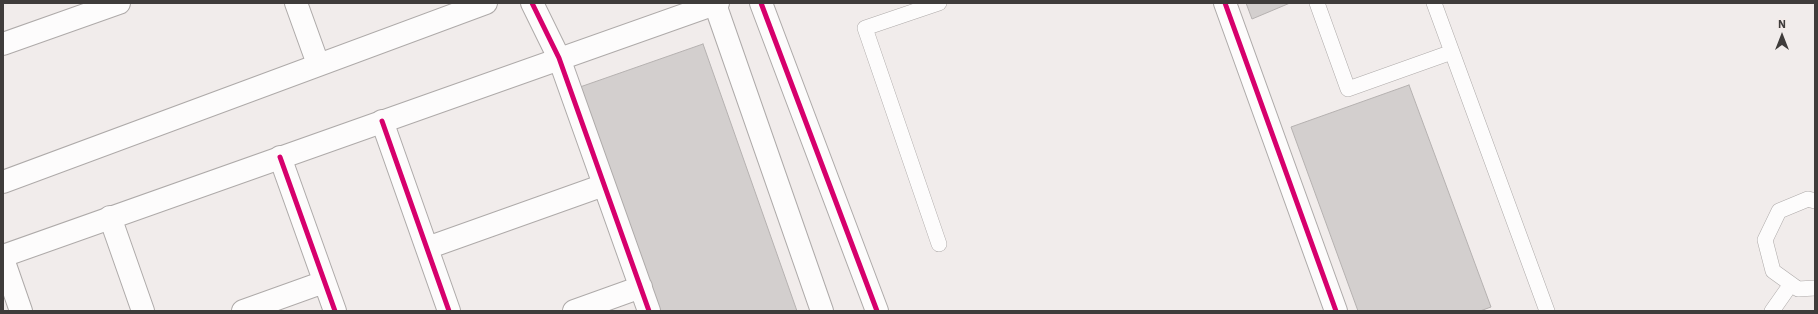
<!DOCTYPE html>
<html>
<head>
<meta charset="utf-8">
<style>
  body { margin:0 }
  #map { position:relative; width:1818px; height:314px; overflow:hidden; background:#f1eceb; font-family:"IBM Plex Sans",sans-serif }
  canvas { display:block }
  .frame { position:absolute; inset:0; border:4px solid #3f3c3b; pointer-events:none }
  .north { position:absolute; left:1762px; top:16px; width:40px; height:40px; -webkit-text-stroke:3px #f3ebe9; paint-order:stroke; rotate:0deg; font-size:11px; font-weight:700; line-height:16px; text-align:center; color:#3f3c3b }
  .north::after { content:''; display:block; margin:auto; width:14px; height:18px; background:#3f3c3b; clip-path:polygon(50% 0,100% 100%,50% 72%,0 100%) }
</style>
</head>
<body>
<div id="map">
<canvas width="1818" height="314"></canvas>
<div class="frame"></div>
<div class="north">N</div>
</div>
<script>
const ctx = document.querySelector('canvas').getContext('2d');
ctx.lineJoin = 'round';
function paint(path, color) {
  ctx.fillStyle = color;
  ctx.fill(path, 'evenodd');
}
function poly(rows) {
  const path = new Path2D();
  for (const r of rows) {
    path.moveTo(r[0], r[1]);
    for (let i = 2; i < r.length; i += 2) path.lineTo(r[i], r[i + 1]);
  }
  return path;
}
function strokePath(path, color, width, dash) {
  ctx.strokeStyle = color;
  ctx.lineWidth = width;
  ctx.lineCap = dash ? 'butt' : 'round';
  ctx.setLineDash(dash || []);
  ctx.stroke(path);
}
const building = poly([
  [1246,3,1290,3,1252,19,1246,3],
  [703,44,797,311,659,311,580,87,703,44],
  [1409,85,1491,307,1480,311,1358,311,1291,127,1409,85]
]);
paint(building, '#d3cfce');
strokePath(building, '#b5b1b0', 1);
const service = poly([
  [1317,3,1348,89,1452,52],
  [1434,3,1547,311],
  [1815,201,1808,199,1779,211,1765,240,1773,271,1798,289,1815,288],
  [939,244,865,28,939,3],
  [1772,311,1791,284]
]);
const minor = poly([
  [296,3,318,64],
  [532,3,559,58,649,311],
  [761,3,877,311],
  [1225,3,1336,311],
  [715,4,822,311],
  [3,44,119,3],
  [382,121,449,311],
  [280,157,335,311],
  [110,217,143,311],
  [427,248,604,185],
  [3,259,21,311],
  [243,311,324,282],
  [574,311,641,287]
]);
const secondary = poly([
  [3,182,486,3],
  [3,256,718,3]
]);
strokePath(service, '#aeaaa9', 16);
strokePath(minor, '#aeaaa9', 24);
strokePath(secondary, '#aeaaa9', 24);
strokePath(service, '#fdfcfc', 15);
strokePath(minor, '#fdfcfc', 22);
strokePath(secondary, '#fdfcfc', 22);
strokePath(poly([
  [532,3,559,58,649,311],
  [761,3,877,311],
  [1225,3,1336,311],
  [382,121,449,311],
  [280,157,335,311]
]), '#d6006c', 5);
</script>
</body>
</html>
